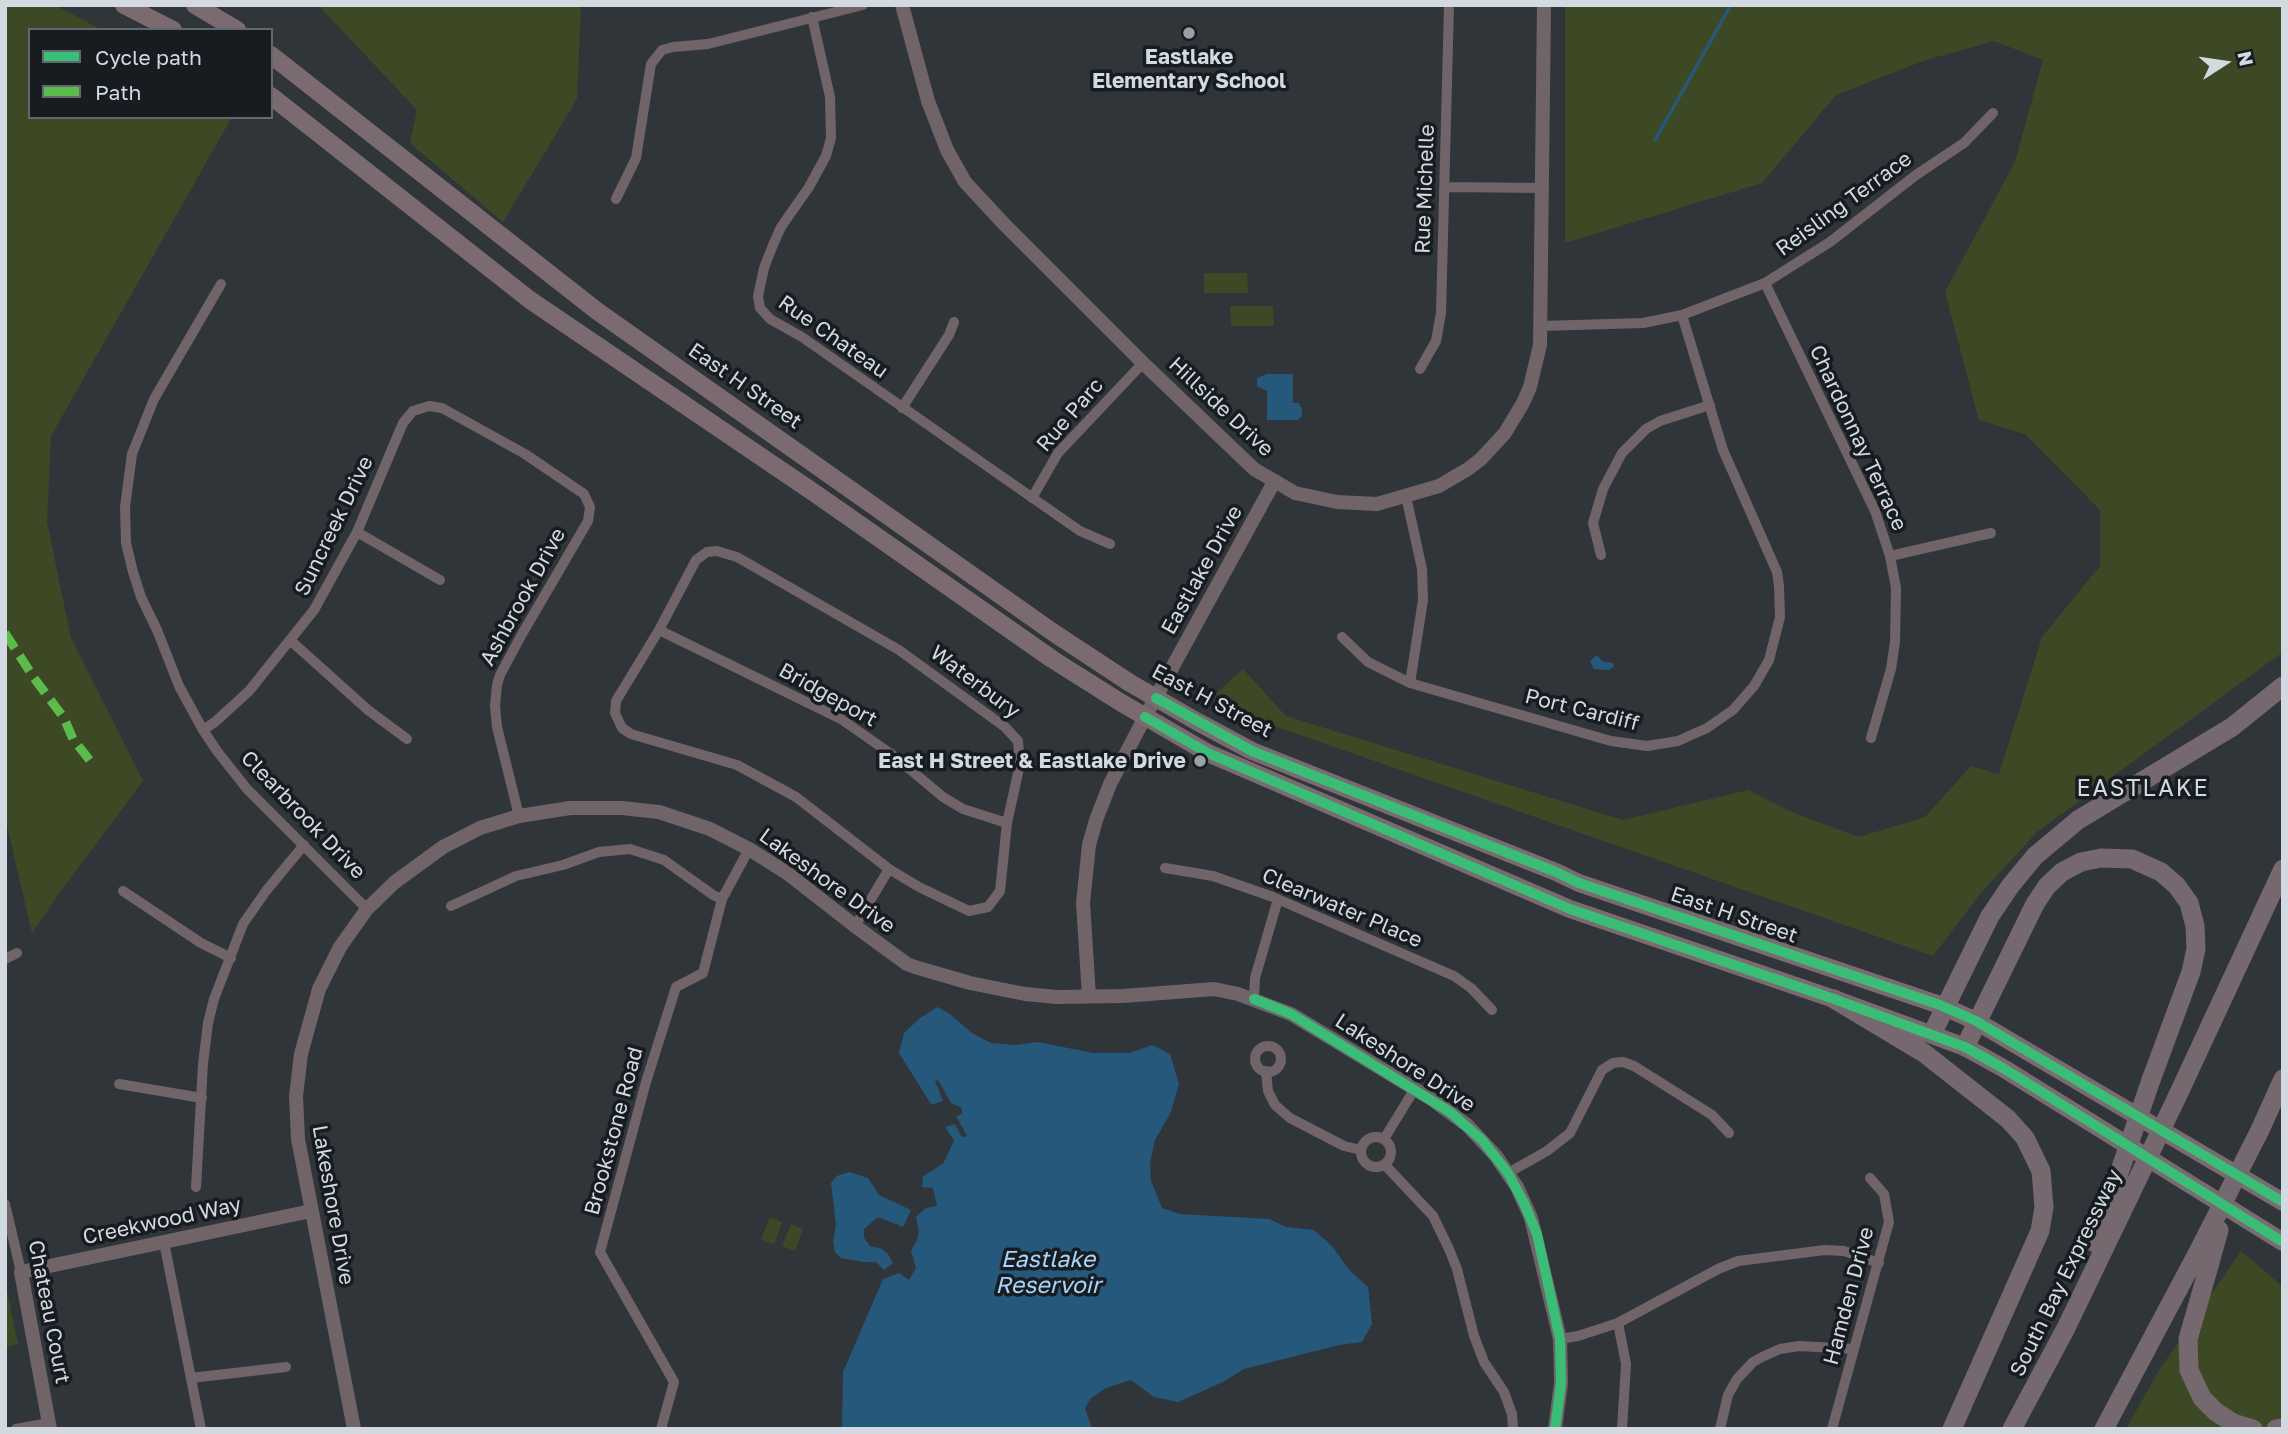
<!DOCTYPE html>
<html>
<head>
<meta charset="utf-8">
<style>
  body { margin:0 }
  #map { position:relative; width:2288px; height:1434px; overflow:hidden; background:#30353a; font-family:"Golos Text",sans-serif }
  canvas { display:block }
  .frame { position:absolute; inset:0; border:7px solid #d3d9e0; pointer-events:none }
  .legend { position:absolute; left:28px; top:28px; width:245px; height:91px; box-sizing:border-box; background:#171c21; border:2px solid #62686d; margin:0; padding:9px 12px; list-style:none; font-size:21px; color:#d3d9e0 }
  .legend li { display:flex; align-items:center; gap:14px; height:35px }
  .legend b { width:35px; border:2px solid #62686d }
  .north { position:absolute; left:2190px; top:28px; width:70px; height:70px; -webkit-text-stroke:5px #171c21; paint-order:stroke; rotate:78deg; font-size:19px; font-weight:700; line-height:28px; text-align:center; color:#d3d9e0 }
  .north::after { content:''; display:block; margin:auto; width:24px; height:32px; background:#d3d9e0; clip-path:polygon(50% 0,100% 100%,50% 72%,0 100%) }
</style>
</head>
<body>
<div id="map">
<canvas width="2288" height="1434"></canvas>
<div class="frame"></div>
<ul class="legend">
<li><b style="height:9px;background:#3abd76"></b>Cycle path</li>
<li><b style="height:9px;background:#5cbc4b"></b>Path</li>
</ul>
<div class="north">N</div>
</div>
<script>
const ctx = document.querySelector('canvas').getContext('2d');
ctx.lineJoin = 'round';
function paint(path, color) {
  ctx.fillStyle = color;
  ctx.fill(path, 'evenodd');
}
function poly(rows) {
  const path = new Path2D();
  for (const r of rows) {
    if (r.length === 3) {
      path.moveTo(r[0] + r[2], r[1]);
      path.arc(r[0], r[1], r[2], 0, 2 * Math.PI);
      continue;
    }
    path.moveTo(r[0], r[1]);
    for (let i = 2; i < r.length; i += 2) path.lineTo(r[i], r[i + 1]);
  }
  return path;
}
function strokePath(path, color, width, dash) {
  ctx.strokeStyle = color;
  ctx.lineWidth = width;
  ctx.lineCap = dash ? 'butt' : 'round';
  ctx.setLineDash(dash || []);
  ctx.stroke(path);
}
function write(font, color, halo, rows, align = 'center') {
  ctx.font = font + ' "Golos Text",sans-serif';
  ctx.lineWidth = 7;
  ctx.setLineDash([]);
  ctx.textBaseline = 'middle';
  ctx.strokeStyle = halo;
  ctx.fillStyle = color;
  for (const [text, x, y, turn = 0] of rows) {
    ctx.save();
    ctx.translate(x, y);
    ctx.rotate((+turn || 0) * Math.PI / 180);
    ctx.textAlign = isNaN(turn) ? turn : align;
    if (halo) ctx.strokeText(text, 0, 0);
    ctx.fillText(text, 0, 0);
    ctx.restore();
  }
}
paint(poly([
  [5,5,55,5,102,30,30,30,30,117,232,117,51,436,47,522,71,638,143,781,63,888,32,933,5,817],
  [318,5,581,5,577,99,503,222,410,143,417,110],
  [1565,5,2283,5,2283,652,2037,832,1980,894,1933,956,1260,721,1215,694,1243,669,1286,716,1623,820,1748,790,1796,814,1859,837,1925,817,1971,766,1999,774,2042,637,2100,566,2100,510,2025,434,1979,420,1945,292,2015,162,2043,60,1994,41,1926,60,1836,95,1762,183,1565,243],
  [1204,273,1247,273,1248,293,1204,293],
  [1230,306,1273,306,1274,326,1231,326],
  [770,1217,782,1222,774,1245,761,1239],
  [791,1224,803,1229,795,1251,782,1246],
  [2241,1251,2283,1287,2283,1429,2126,1429,2158,1372],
  [5,1281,18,1344,5,1347]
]), '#3d4925');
paint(poly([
  [1267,374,1293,374,1293,403,1299,403,1302,409,1302,416,1298,420,1267,420,1267,391,1257,386,1257,378],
  [1597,655,1602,661,1613,663,1614,666,1609,670,1594,669,1590,661],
  [937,1007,950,1014,972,1033,991,1043,1016,1045,1038,1042,1093,1053,1130,1053,1152,1045,1170,1054,1179,1084,1171,1112,1155,1140,1150,1163,1151,1181,1162,1208,1180,1214,1269,1219,1286,1227,1314,1230,1332,1246,1350,1271,1368,1287,1372,1324,1362,1342,1339,1345,1244,1369,1223,1382,1178,1402,1154,1397,1131,1380,1106,1388,1091,1398,1085,1408,1092,1429,842,1429,843,1372,883,1279,899,1273,909,1280,916,1268,911,1251,917,1240,919,1231,916,1217,926,1208,937,1206,933,1188,922,1187,923,1176,943,1164,954,1141,899,1053,904,1033,920,1018],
  [849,1172,868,1178,879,1195,911,1210,903,1227,878,1217,864,1229,864,1238,870,1246,882,1249,888,1254,893,1263,884,1270,876,1262,864,1262,841,1258,835,1252,833,1241,836,1225,831,1183,837,1176]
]), '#26587c');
paint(poly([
  [938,1080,951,1103,962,1108,962,1114,956,1116,967,1136,962,1137,955,1124,945,1127,931,1105,943,1101,935,1081]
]), '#30353a');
strokePath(poly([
  [1655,140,1731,5]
]), '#26587c', 3.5);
strokePath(poly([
  [812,17,830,97,831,138,826,156,809,187,781,227,773,245,764,268,758,296,760,308,770,319,802,337,1080,531,1110,544],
  [1445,187,1543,188],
  [616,199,636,158,651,64,662,50,673,47,708,44,863,5],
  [1765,283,1875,511,1890,556,1896,588,1895,642,1891,669,1871,738],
  [221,284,154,399,132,454,125,507,126,543,133,572,141,597,157,630,179,686,203,730,217,751,247,789,367,909],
  [1541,326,1643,323,1682,315,1765,283,1830,242,1916,175,1964,143,1993,113],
  [1420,369,1436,341,1441,313,1449,5],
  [902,408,949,335,954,322],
  [1406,496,1422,569,1423,600,1410,683],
  [1032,498,1058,453,1143,363],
  [357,532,440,580],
  [717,551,737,557,899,650,1005,727,1018,741,1020,764,1007,823,1000,891,988,907,969,911,919,887,889,869,796,797,737,765,631,734,622,728,615,713,616,701,659,630,696,560,707,552,717,551],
  [1601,555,1593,523,1603,489,1622,453,1646,429,1660,421,1710,405],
  [1890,556,1991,533],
  [659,630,841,719,894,756,943,797,963,809,1007,823],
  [1342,637,1368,662,1410,683,1611,741,1647,746,1678,741,1707,728,1733,710,1754,686,1769,660,1780,617,1779,586,1777,572,1723,450,1682,315],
  [290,640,368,710,407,739],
  [203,730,215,722,249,691,314,610,357,532,403,423,413,411,429,406,442,408,525,454,584,494,590,507,588,521,522,634,500,675,497,685,495,706,497,727,519,816],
  [1165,868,1213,876,1273,897,1385,946,1454,976,1471,988,1492,1010],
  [123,891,201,943,231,958],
  [451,906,516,876,563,865,599,852,630,849,664,860,713,895,722,899],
  [855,926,889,869],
  [5,959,17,953],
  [1254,999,1255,978,1278,899],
  [1268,1059,13],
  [1266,1071,1268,1091,1275,1105,1290,1118,1344,1146,1361,1150],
  [119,1084,202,1098],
  [1376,1152,15],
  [1384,1139,1414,1090],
  [1385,1165,1433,1216,1449,1249,1457,1269,1474,1336,1484,1362,1504,1392,1512,1414,1513,1429],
  [1508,1173,1547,1151,1570,1133,1602,1070,1613,1063,1623,1062,1634,1066,1712,1115,1729,1133],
  [196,1187,203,1064,208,1023,214,999,243,924,266,891,304,845],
  [5,1204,21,1272],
  [164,1242,201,1429],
  [1618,1323,1626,1364,1622,1429],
  [1560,1339,1578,1336,1618,1323,1718,1269,1738,1261,1825,1250,1844,1251,1879,1263],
  [191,1378,286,1367],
  [16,1429,49,1423],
  [661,1429,674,1382,600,1252,646,1082,676,987,703,973,722,899,749,849],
  [1720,1429,1728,1395,1737,1379,1753,1362,1762,1357,1780,1349,1799,1346,1854,1349],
  [1832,1429,1889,1222,1884,1194,1870,1178]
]), '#716468', 10);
strokePath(poly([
  [902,5,928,101,947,150,965,182,1004,224,1143,363,1254,469,1295,493,1337,502,1377,504,1439,486,1468,469,1481,459,1505,433,1523,403,1530,387,1540,345,1544,5],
  [1089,996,1083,903,1089,845,1096,820,1110,784,1145,717,1274,482],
  [50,1429,21,1272,311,1211],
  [354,1429,298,1139,296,1096,301,1054,319,989,340,947,367,909,395,882,443,847,480,828,519,816,570,808,622,808,659,812,710,829,749,849,787,873,855,926,907,964,915,967,970,983,1025,994,1057,997,1123,996,1214,989,1238,994,1291,1014,1433,1100,1467,1125,1496,1156,1517,1187,1531,1218,1560,1339,1561,1383,1555,1429]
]), '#716468', 14);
strokePath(poly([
  [124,5,173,30],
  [195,5,237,30],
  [271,55,597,311,1054,633,1130,683,1196,721,1252,751,1556,872,1579,883,1940,1005,1976,1021,2283,1202],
  [271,96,530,300,816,494,1052,659,1120,702,1208,753,1570,909,1834,999,1965,1047,2003,1068,2283,1242]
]), '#7b6b71', 18);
strokePath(poly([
  [1834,999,1924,1053,2008,1119,2025,1138,2041,1171,2044,1207,2040,1231,1952,1429],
  [1932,1034,1990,916,2011,885,2035,856,2078,820,2232,727,2283,686],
  [1965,1047,2035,904,2047,886,2062,872,2081,862,2101,858,2132,859,2161,872,2177,886,2189,903,2195,926,2196,949,2191,972,2151,1080],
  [2177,1097,2283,869],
  [2260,1130,2283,1079],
  [2095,1243,2115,1185],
  [2209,1266,2188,1339,2189,1370,2202,1398,2216,1412,2233,1423,2253,1429],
  [2012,1429,2066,1328,2130,1195],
  [2104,1429,2197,1254],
  [2276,1429,2283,1428]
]), '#76686f', 19);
strokePath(poly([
  [2115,1185,2151,1080],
  [2130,1195,2177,1097],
  [2197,1254,2260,1130],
  [2209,1266,2219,1230]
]), '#76686f', 19);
strokePath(poly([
  [5,633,34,678,64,718,73,739,95,767]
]), '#5cbc4b', 9, [18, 9]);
strokePath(poly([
  [1156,698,1252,751,1556,872,1579,883,1940,1005,1976,1021,2283,1202],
  [1145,717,1208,753,1570,909,1834,999,1965,1047,2003,1068,2283,1242],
  [1254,999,1291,1014,1450,1112,1482,1140,1508,1173,1524,1203,1537,1234,1560,1339,1561,1383,1555,1429]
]), '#3abd76', 10);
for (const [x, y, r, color] of [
  [1189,33,7,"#9aa0a6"],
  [1200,761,7,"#9aa0a6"]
]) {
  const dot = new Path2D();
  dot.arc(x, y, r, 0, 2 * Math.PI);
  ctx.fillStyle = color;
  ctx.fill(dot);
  strokePath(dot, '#171c21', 2.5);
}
write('bold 21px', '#d3d9e0', '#171c21', [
  ["Eastlake",1189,57],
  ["Elementary School",1189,81],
  ["East H Street & Eastlake Drive",1186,761,"right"]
]);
write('21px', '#d3d9e0', '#171c21', [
  ["Rue Michelle",1425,189,-88],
  ["Reisling Terrace",1844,204,-36],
  ["Rue Chateau",833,337,35],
  ["East H Street",745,386,35],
  ["Hillside Drive",1221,407,43],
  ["Rue Parc",1070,415,-49],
  ["Chardonnay Terrace",1858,438,65],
  ["Suncreek Drive",334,526,-64],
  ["Eastlake Drive",1202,570,-61],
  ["Ashbrook Drive",523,597,-61],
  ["Waterbury",975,682,37],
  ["Bridgeport",828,695,29],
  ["East H Street",1212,701,28],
  ["Port Cardiff",1582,710,14],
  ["Clearbrook Drive",303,815,46],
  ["Lakeshore Drive",827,881,36],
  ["Clearwater Place",1342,908,23],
  ["East H Street",1734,915,19],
  ["Lakeshore Drive",1405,1063,33],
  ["Brookstone Road",614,1131,-75],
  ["Lakeshore Drive",333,1205,80],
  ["Creekwood Way",162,1221,-12],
  ["South Bay Expressway",2066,1273,-64],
  ["Hamden Drive",1849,1296,-75],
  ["Chateau Court",49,1312,79]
]);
ctx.letterSpacing = '2px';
write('23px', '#d3d9e0', '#171c21', [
  ["EASTLAKE",2143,789]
]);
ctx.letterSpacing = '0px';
write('italic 23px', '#a7d4f8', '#171c21', [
  ["Eastlake",1048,1260],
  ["Reservoir",1048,1286]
]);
</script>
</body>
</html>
